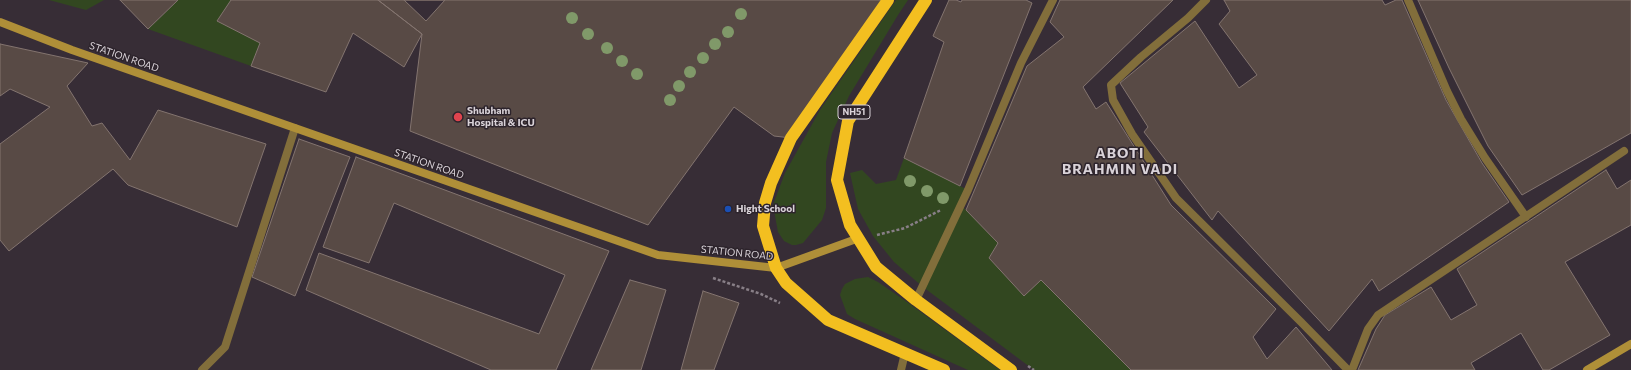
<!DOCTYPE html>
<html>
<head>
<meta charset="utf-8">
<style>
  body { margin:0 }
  canvas { display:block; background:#372d36 }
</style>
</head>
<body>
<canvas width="1631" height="370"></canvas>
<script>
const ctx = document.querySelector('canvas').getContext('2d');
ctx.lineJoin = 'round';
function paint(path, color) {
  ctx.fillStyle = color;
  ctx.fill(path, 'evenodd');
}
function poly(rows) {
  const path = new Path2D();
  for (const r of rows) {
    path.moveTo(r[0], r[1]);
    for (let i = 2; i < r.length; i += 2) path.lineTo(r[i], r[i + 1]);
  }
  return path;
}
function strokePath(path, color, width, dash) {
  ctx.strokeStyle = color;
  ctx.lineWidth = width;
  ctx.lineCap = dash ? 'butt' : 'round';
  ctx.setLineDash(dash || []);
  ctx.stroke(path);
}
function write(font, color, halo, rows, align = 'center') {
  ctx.font = font + ' Commissioner,sans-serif';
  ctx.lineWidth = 3;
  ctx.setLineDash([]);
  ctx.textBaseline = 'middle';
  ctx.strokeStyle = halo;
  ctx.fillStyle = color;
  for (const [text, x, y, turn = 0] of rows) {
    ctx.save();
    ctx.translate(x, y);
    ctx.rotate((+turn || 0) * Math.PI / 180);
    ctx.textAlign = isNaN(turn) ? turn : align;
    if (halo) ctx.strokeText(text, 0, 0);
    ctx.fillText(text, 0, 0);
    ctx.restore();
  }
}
paint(poly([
  [49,0,104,0,86,10],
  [178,0,231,0,260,43,251,66,148,29],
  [896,0,908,0,898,15,849,96,832,133,826,162,826,208,822,220,803,243,796,245,792,245,784,241,778,232,773,205,785,173,820,110],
  [904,158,968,190,961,205,998,243,989,258,1024,296,1041,280,1131,370,1034,370,923,287,894,262,873,236,858,209,850,173,862,170,876,184,896,180],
  [868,277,878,282,907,302,1000,370,968,370,855,319,847,314,840,295,842,289,845,284,855,279]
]), '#324720');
const building = poly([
  [120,0,178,0,148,29,120,0],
  [231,0,378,0,422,34,404,67,353,33,326,92,251,66,260,43,217,21,231,0],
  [378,0,888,0,791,138,774,136,734,107,648,225,410,131,422,34,378,0],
  [404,0,445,0,426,21,404,0],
  [949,0,956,0,961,2,962,0,1026,0,1032,3,960,186,904,158,944,42,933,36,949,0],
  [1060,0,1173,0,1083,87,1096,109,1106,102,1171,205,1276,309,1253,337,1267,359,1296,327,1332,370,1131,370,1041,280,1024,296,989,258,998,243,966,210,1027,66,1064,37,1050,22,1060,0],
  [1224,0,1382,0,1385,5,1396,0,1402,0,1446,100,1482,163,1509,202,1379,291,1372,279,1329,331,1218,211,1212,220,1144,132,1148,127,1120,83,1195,21,1239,88,1257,75,1219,24,1230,11,1224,0],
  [1418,0,1631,0,1631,133,1522,195,1488,146,1449,68,1418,0],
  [0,44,88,63,67,86,92,126,102,123,130,160,158,110,266,144,237,227,128,185,113,169,9,251,0,240,0,144,50,107,10,89,0,96,0,44],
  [299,139,350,157,295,296,252,277,299,139],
  [356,157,609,251,556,370,491,370,306,290,319,253,539,334,565,275,394,203,369,263,323,247,356,157],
  [1606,170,1617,189,1631,180,1631,225,1565,262,1610,335,1549,370,1543,370,1521,333,1471,363,1475,370,1358,370,1376,329,1385,315,1431,287,1451,320,1477,305,1457,269,1606,170],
  [630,280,666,290,641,370,591,370,630,280],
  [703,291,739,303,714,370,681,370,703,291]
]);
paint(building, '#584a45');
strokePath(building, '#83746f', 1);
strokePath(poly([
  [877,235,905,228,941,210],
  [713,278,761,294,780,303],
  [1028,366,1034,370]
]), '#887f87', 2.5, [3, 2]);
strokePath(poly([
  [1206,0,1188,18,1141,57,1111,85,1113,100,1132,134,1176,198,1301,322,1348,370],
  [1408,0,1447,91,1461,119,1485,158,1526,217],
  [916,300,968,190,1021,63,1053,0],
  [202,370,225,347,295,128],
  [901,370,905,353],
  [1352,370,1368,329,1378,315,1624,151]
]), '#826e3b', 8);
strokePath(poly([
  [0,22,72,50,658,255,776,268,859,238],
  [1587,370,1631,344]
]), '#af8f38', 8);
strokePath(poly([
  [888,0,791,138,771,183,765,203,763,226,776,268,786,283,828,320,944,370],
  [926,0,848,121,837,180,850,225,876,267,916,300,1011,370]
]), '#f3bf20', 12);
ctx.fillStyle = '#809969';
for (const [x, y] of [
  [741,14],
  [572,18],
  [728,32],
  [588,34],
  [715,44],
  [607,48],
  [703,58],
  [622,61],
  [690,72],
  [637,74],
  [679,86],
  [670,100],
  [910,181],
  [927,191],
  [943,198]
]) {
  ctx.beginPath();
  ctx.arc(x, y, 6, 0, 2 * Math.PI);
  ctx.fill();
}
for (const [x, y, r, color] of [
  [458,117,5,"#e0444e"],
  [728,209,4,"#1a4fb4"]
]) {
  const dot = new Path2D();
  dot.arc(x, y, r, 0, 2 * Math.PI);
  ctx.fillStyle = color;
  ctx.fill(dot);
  strokePath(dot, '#2d242c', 1.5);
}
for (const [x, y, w] of [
  [854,112,32]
]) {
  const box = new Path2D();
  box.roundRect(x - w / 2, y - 7, w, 14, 3);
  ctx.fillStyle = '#2d242c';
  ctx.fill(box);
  strokePath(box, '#d9d2d8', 1);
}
write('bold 9px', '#d9d2d8', null, [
  ["NH51",854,112]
]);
write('10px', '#d9d2d8', '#2d242c', [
  ["STATION ROAD",124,57,19],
  ["STATION ROAD",429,164,19],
  ["STATION ROAD",737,253,6]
]);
write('bold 10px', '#d9d2d8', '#2d242c', [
  ["Shubham",467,111],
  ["Hospital & ICU",467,123],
  ["Hight School",736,209]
], 'left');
ctx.letterSpacing = '1px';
write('bold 14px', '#d9d2d8', '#2d242c', [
  ["ABOTI",1120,153],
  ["BRAHMIN VADI",1120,169]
]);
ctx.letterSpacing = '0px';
</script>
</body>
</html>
